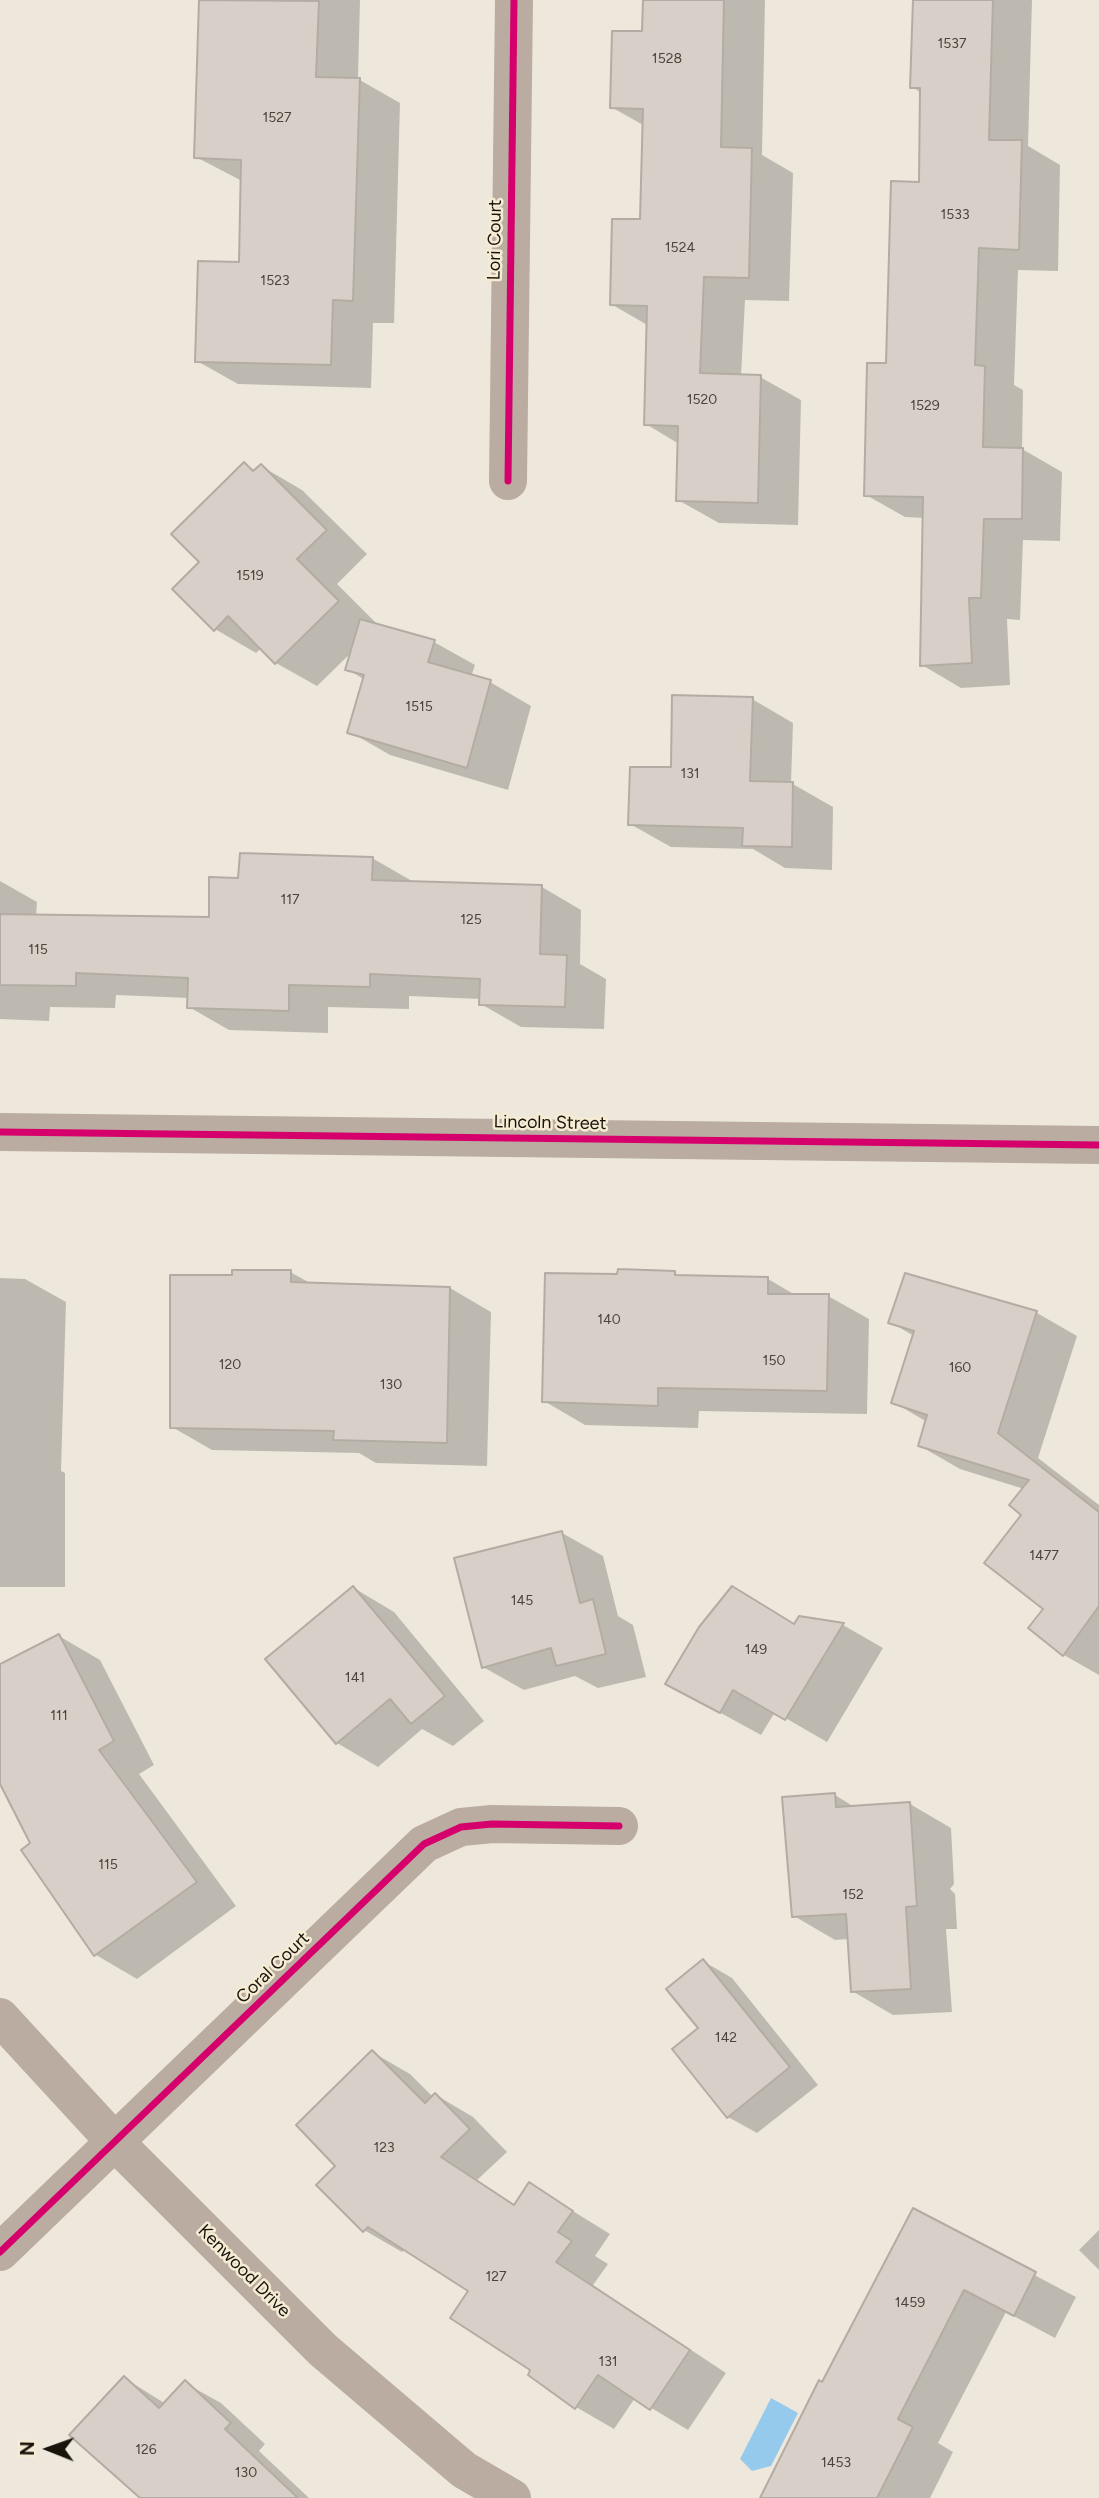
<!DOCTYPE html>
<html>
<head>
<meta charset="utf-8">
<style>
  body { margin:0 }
  #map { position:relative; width:1099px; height:2498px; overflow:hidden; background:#eee8dc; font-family:Figtree,sans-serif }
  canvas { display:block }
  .north { position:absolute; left:14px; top:2414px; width:70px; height:70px; -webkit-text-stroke:5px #f6ecd4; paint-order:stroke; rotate:271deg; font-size:19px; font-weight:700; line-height:28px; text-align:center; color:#18140c }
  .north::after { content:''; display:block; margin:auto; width:24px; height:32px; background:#18140c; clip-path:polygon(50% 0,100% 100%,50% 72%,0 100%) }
</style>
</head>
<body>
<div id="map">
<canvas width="1099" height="2498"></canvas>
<div class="north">N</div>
</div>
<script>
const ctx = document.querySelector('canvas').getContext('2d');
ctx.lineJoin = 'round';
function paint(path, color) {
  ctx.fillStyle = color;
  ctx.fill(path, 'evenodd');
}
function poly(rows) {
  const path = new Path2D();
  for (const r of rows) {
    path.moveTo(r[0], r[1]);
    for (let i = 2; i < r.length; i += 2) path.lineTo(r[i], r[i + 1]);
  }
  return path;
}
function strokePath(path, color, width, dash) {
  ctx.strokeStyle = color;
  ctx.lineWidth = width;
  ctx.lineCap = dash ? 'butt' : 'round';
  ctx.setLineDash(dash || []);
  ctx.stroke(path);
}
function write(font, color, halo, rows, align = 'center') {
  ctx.font = font + ' Figtree,sans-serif';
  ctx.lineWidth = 5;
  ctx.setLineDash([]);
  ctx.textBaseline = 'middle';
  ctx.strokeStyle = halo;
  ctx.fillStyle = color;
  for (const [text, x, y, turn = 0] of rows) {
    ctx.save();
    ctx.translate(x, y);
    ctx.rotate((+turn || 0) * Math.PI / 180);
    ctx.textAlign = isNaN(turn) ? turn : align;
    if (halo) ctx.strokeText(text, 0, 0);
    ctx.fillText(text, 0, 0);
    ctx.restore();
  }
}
paint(poly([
  [771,2398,798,2413,771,2466,752,2471,740,2459]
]), '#96caec');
paint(poly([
  [201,0,360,0,358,79,400,103,394,323,373,323,371,388,238,384,197,361,241,264,242,181,196,157],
  [644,0,765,0,762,155,793,173,789,301,745,300,741,376,760,377,801,400,798,525,719,523,678,500,679,444,646,424,649,326,611,304,642,221,645,126,611,107,644,33],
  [914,0,1032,0,1028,146,1060,165,1058,271,1018,270,1014,385,1023,390,1022,449,1062,472,1060,541,1023,540,1020,620,1007,619,1010,685,961,688,922,665,925,518,905,517,866,495,920,183,922,93,912,87],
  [244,464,256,471,261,466,302,490,367,554,337,584,379,626,434,642,475,665,471,677,490,682,531,706,508,790,390,755,350,732,365,680,347,669,353,651,317,686,276,663,261,648,256,653,215,629,201,562],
  [752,699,793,723,791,783,833,807,832,870,785,868,753,849,671,847,630,824,672,769],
  [372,858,412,881,542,887,581,910,580,964,606,979,604,1029,521,1027,481,1004,481,999,409,996,409,1009,328,1007,328,1033,229,1030,189,1007,189,998,116,995,115,1008,50,1007,49,1021,0,1019,0,881,37,902,36,916,210,919,240,880],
  [290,1272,312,1284,450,1288,491,1312,487,1466,376,1463,359,1453,212,1450,172,1427,233,1277],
  [675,1273,682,1277,768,1279,797,1296,828,1296,869,1319,867,1414,699,1411,698,1428,585,1425,544,1401,619,1276],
  [906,1275,1037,1313,1077,1336,1038,1458,1099,1505,1099,1675,1064,1655,1045,1609,1024,1514,1024,1489,960,1469,920,1446,927,1422,893,1402,914,1336,890,1322],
  [0,1278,25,1279,66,1302,61,1471,65,1473,65,1587,0,1587],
  [562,1533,603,1556,618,1616,633,1625,646,1677,598,1688,575,1676,524,1690,483,1667],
  [354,1588,394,1612,484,1721,453,1746,422,1729,378,1767,337,1743],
  [800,1618,843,1625,883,1648,827,1742,775,1712,761,1735,708,1706],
  [59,1636,100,1660,154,1765,139,1774,236,1906,137,1979,96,1955,23,1850,32,1844,0,1782,0,1666],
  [835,1795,856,1808,910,1804,951,1828,954,1884,950,1889,955,1894,957,1929,946,1929,952,2012,893,2015,852,1991,849,1939,835,1940,794,1916],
  [703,1961,732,1978,818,2085,757,2133,728,2117,700,2028],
  [372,2052,410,2074,433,2097,436,2095,473,2117,507,2152,477,2180,516,2206,529,2184,610,2234,595,2256,608,2264,593,2285,726,2373,688,2430,635,2398,614,2429,576,2407,530,2374,533,2370,470,2291,405,2249,402,2252,364,2230,337,2166],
  [913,2211,1076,2297,1055,2338,1006,2312,938,2443,953,2452,930,2498,762,2498],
  [1099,2230,1099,2270,1079,2250],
  [124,2378,166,2404,185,2383,221,2403,265,2444,259,2451,309,2498,143,2498]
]), '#0003');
const building = poly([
  [199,0,319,1,316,77,360,78,353,301,333,300,331,365,195,362,198,261,239,262,241,160,194,158,199,0],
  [643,0,724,0,721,147,752,148,749,278,704,277,700,373,761,375,758,503,676,501,678,426,644,425,647,306,610,305,612,219,640,219,643,109,610,108,612,31,642,31,643,0],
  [913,0,993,0,989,140,1022,140,1019,250,979,248,975,365,985,366,983,447,1023,448,1022,519,984,519,981,598,969,598,972,663,920,666,923,497,864,496,867,363,886,363,891,181,919,182,920,88,910,88,913,0],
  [244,462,253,471,261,464,327,530,297,559,339,601,275,664,228,616,214,631,172,589,199,562,171,534,244,462],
  [360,619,435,640,428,662,491,680,467,768,347,733,364,675,345,670,360,619],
  [672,695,753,697,750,781,793,782,792,847,742,846,743,828,628,825,630,767,671,767,672,695],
  [240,853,373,857,372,880,542,885,540,954,567,955,565,1007,479,1005,480,979,370,974,370,987,289,985,289,1011,187,1008,188,978,76,973,76,986,0,985,0,914,209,917,209,877,238,878,240,853],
  [618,1269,675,1271,675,1275,768,1277,768,1294,829,1294,827,1391,658,1388,658,1406,542,1402,545,1273,617,1274,618,1269],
  [232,1270,291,1270,291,1282,450,1287,447,1443,333,1440,334,1431,170,1428,170,1275,232,1275,232,1270],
  [905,1273,1037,1311,998,1433,1099,1512,1099,1606,1063,1656,1028,1628,1043,1609,984,1563,1021,1515,1009,1505,1029,1480,918,1446,927,1415,891,1403,914,1331,888,1323,905,1273],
  [562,1531,580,1603,593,1599,606,1654,556,1666,551,1648,482,1668,454,1558,562,1531],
  [353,1586,445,1696,411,1724,390,1699,336,1744,265,1659,353,1586],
  [732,1586,794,1624,799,1616,844,1623,785,1720,733,1690,720,1713,665,1684,699,1627,732,1586],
  [59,1634,114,1741,99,1750,197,1882,94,1956,21,1850,30,1843,0,1784,0,1664,59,1634],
  [835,1793,836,1807,910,1802,917,1906,906,1907,911,1989,851,1992,846,1914,792,1917,782,1797,835,1793],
  [703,1959,790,2067,727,2118,672,2049,698,2028,666,1989,703,1959],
  [372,2050,425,2103,435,2093,470,2129,441,2157,514,2205,529,2182,573,2211,558,2232,572,2241,556,2262,690,2350,650,2410,598,2375,575,2409,528,2375,530,2370,450,2318,468,2291,368,2227,363,2232,316,2185,335,2166,296,2125,372,2050],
  [913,2208,1036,2272,1014,2316,964,2290,898,2419,913,2427,877,2498,760,2498,819,2380,822,2382,913,2208],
  [124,2376,159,2408,185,2380,231,2423,225,2429,298,2498,140,2498,69,2435,124,2376]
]);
paint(building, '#d8d0c8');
strokePath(building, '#b3aca4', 2);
strokePath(poly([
  [508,481,514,0],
  [0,1132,1099,1145],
  [0,2017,115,2142,323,2350,464,2470,512,2498],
  [0,2252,424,1844,461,1827,492,1824,619,1826]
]), '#baaca0', 38);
strokePath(poly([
  [508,481,514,0],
  [0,1132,1099,1145],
  [0,2252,424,1844,461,1827,492,1824,619,1826]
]), '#d6006c', 7);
write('14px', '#49443c', null, [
  ["1537",952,44],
  ["1528",667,59],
  ["1527",277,118],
  ["1533",955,215],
  ["1524",680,248],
  ["1523",275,281],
  ["1520",702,400],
  ["1529",925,406],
  ["1519",250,576],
  ["1515",419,707],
  ["131",690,774],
  ["117",290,900],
  ["125",471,920],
  ["115",38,950],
  ["140",609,1320],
  ["150",774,1361],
  ["120",230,1365],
  ["160",960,1368],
  ["130",391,1385],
  ["1477",1044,1556],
  ["145",522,1601],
  ["149",756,1650],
  ["141",355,1678],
  ["111",59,1716],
  ["115",108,1865],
  ["152",853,1895],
  ["142",726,2038],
  ["123",384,2148],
  ["127",496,2277],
  ["1459",910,2303],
  ["131",608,2362],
  ["126",146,2450],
  ["1453",836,2463],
  ["130",246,2473]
]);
write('18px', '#18140c', '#f6ecd4', [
  ["Lori Court",495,240,-89],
  ["Lincoln Street",550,1123,1],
  ["Coral Court",273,1968,-44],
  ["Kenwood Drive",244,2271,45]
]);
</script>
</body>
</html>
